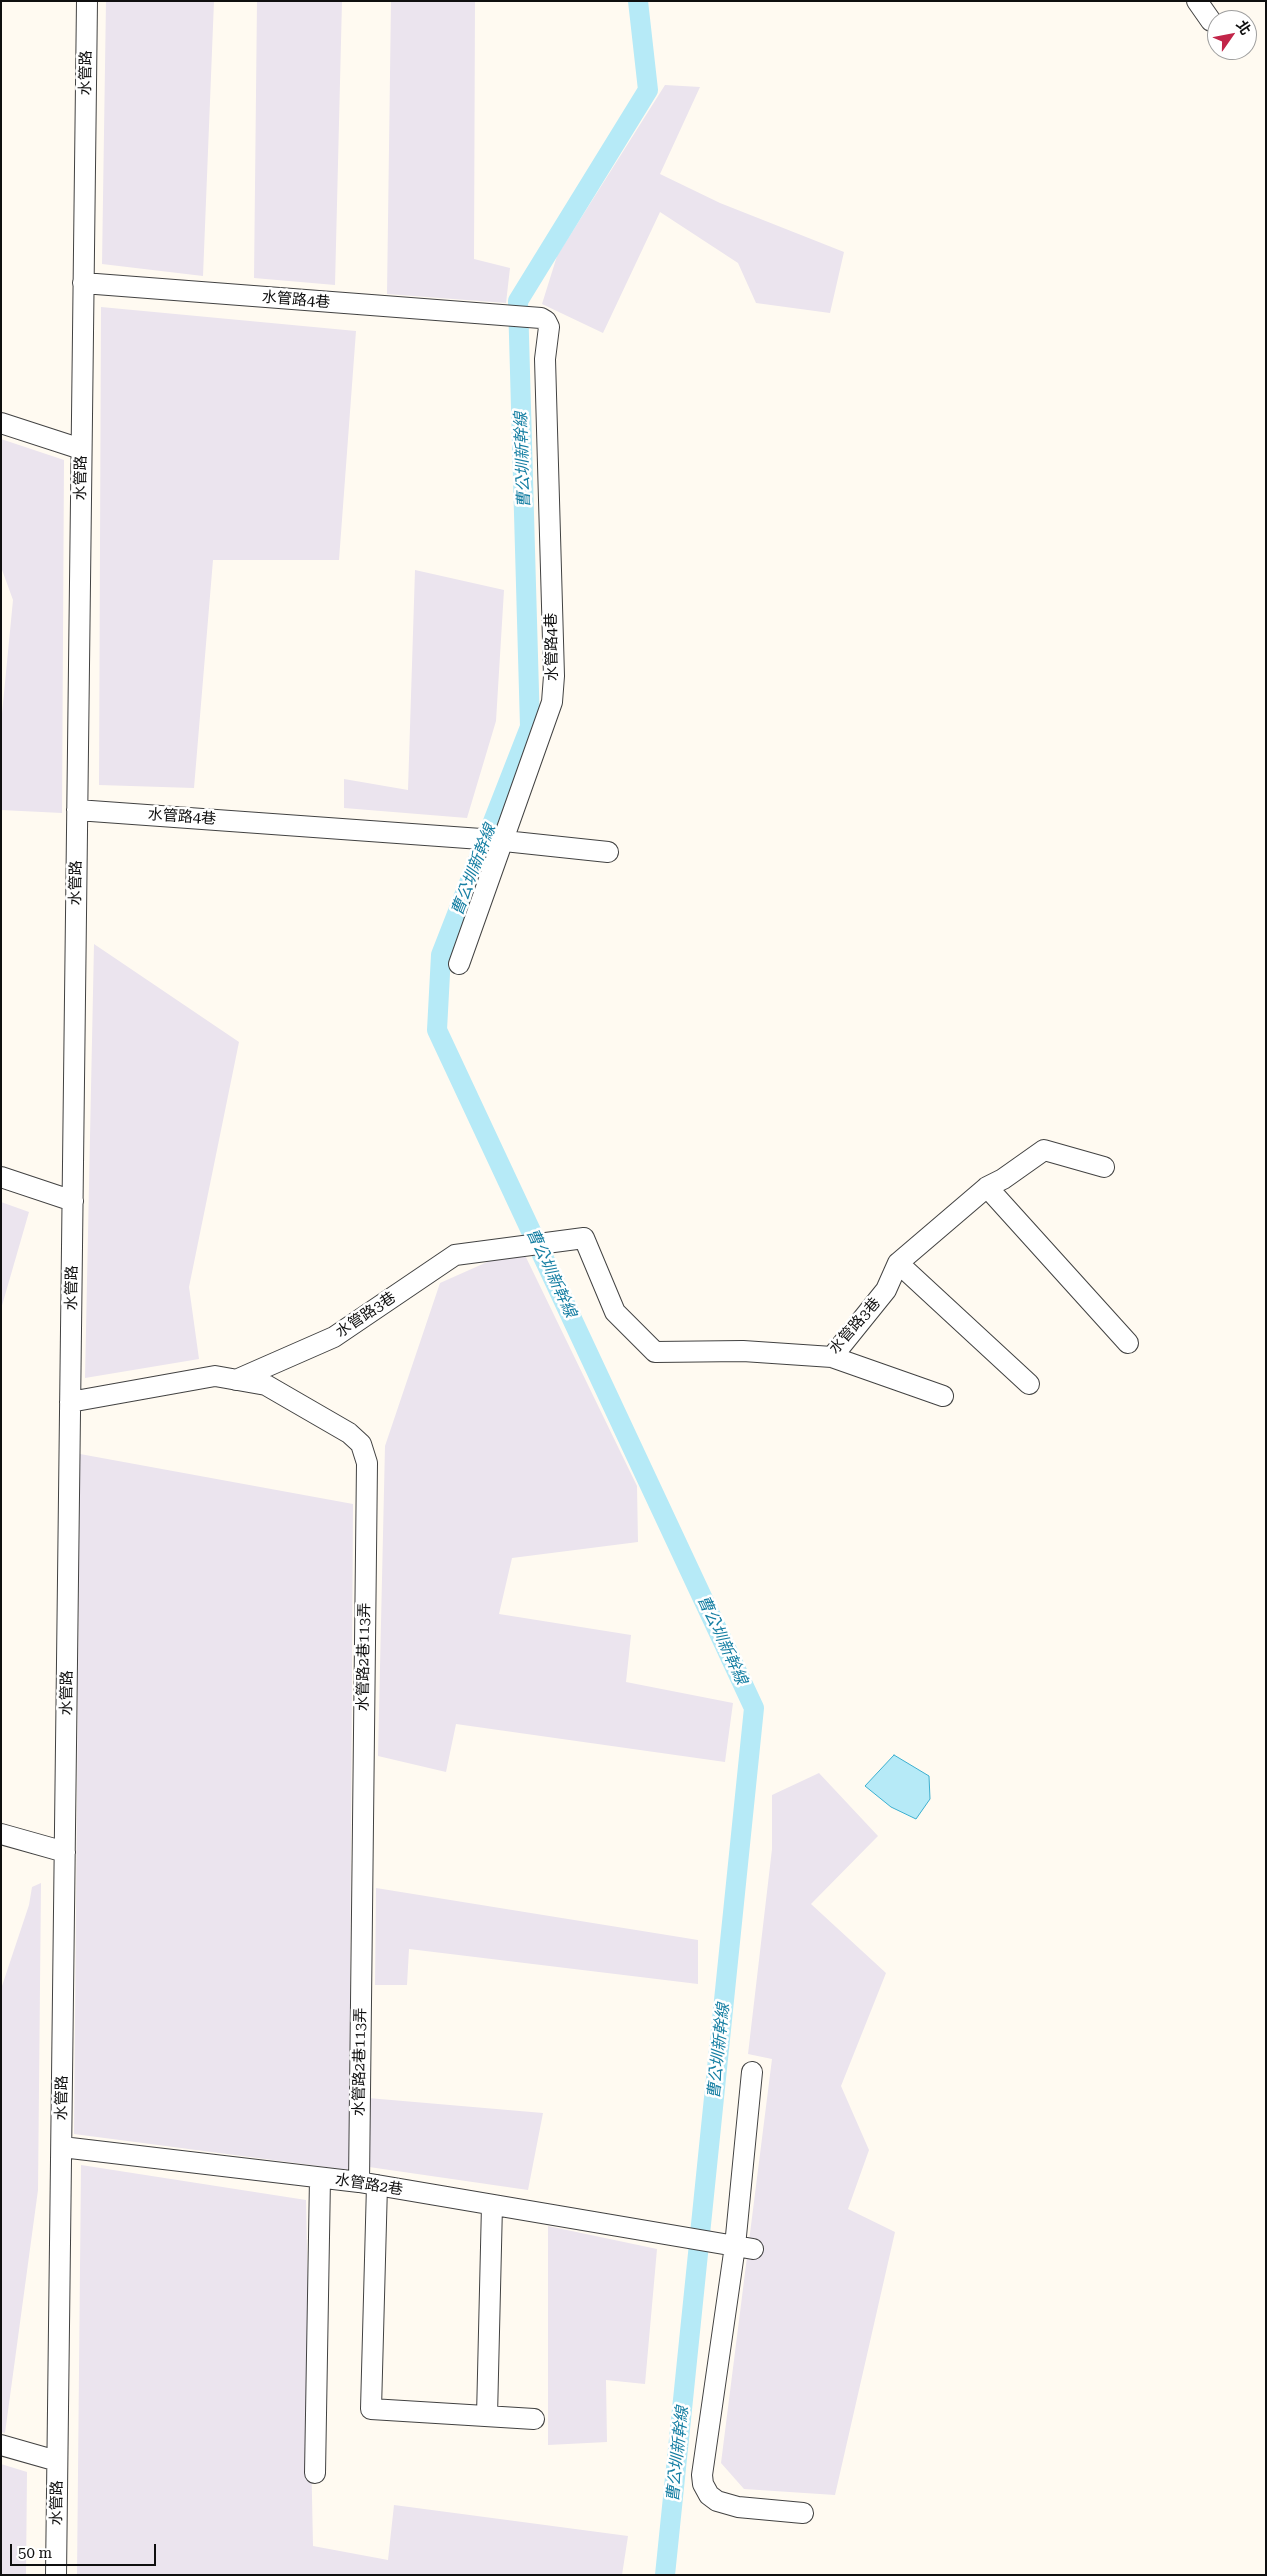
<!DOCTYPE html>
<html>
<head>
<meta charset="utf-8">
<style>
  body { margin:0 }
  #map { position:relative; width:1267px; height:2576px; overflow:hidden; background:#fffaf1; font-family:"Roboto Serif","Noto Sans TC",serif }
  canvas { display:block }
  .frame { position:absolute; inset:0; border:2px solid #0f0f0f; pointer-events:none }
  .north { position:absolute; left:1207px; top:10px; width:50px; height:50px; box-sizing:border-box; background:#fff; border:1px solid #9f9f9f; border-radius:50%; rotate:57deg; font-size:14px; font-weight:700; line-height:20px; text-align:center; color:#0f0f0f }
  .north::after { content:''; display:block; margin:auto; width:18px; height:22px; background:#c22549; clip-path:polygon(50% 0,100% 100%,50% 72%,0 100%) }
  .scale { position:absolute; left:10px; top:2544px; width:146px; height:22px; box-sizing:border-box; border:2px solid #0f0f0f; border-top:0; padding-left:6px; font-size:15px; line-height:18px; white-space:nowrap; color:#0f0f0f; -webkit-text-stroke:4px #fff; paint-order:stroke }
</style>
</head>
<body>
<div id="map">
<canvas width="1267" height="2576"></canvas>
<div class="frame"></div>
<div class="north">北</div>
<div class="scale">50 m</div>
</div>
<script>
const ctx = document.querySelector('canvas').getContext('2d');
ctx.lineJoin = 'round';
function paint(path, color) {
  ctx.fillStyle = color;
  ctx.fill(path, 'evenodd');
}
function poly(rows) {
  const path = new Path2D();
  for (const r of rows) {
    path.moveTo(r[0], r[1]);
    for (let i = 2; i < r.length; i += 2) path.lineTo(r[i], r[i + 1]);
  }
  return path;
}
function strokePath(path, color, width, dash) {
  ctx.strokeStyle = color;
  ctx.lineWidth = width;
  ctx.lineCap = dash ? 'butt' : 'round';
  ctx.setLineDash(dash || []);
  ctx.stroke(path);
}
function write(font, color, halo, rows, align = 'center') {
  ctx.font = font + ' "Roboto Serif","Noto Sans TC",serif';
  ctx.lineWidth = 5;
  ctx.setLineDash([]);
  ctx.textBaseline = 'middle';
  ctx.strokeStyle = halo;
  ctx.fillStyle = color;
  for (const [text, x, y, turn = 0] of rows) {
    ctx.save();
    ctx.translate(x, y);
    ctx.rotate((+turn || 0) * Math.PI / 180);
    ctx.textAlign = isNaN(turn) ? turn : align;
    if (halo) ctx.strokeText(text, 0, 0);
    ctx.fillText(text, 0, 0);
    ctx.restore();
  }
}
paint(poly([
  [106,1,214,1,203,276,102,264],
  [257,1,342,1,335,285,254,278],
  [391,1,475,1,474,259,510,268,506,303,387,294],
  [665,85,700,87,660,174,720,203,844,252,830,313,756,303,738,263,660,212,603,333,542,304,557,256],
  [101,307,356,331,339,560,213,560,194,788,99,785],
  [1,439,64,460,62,813,1,810,1,724,13,600,1,567],
  [415,570,504,590,496,721,467,818,344,808,344,779,408,790],
  [94,944,239,1042,189,1287,199,1359,85,1378],
  [1,1202,29,1212,1,1309],
  [521,1247,637,1486,638,1542,512,1558,499,1614,631,1635,626,1682,733,1703,725,1762,456,1724,446,1772,378,1756,385,1446,440,1283],
  [80,1454,353,1504,349,2170,74,2134],
  [819,1773,878,1836,811,1904,886,1973,841,2086,869,2150,848,2209,895,2232,835,2495,744,2489,721,2463,772,2059,748,2054,772,1849,772,1795],
  [41,1883,38,2190,5,2433,1,2432,1,1989,29,1905,32,1887],
  [376,1888,698,1940,698,1984,409,1949,407,1985,375,1985],
  [368,2098,543,2113,528,2190,369,2167],
  [81,2165,306,2200,313,2546,388,2560,394,2505,628,2536,622,2575,77,2575],
  [548,2226,657,2249,645,2384,606,2380,607,2442,548,2445],
  [1,2464,27,2472,26,2575,1,2575]
]), '#ebe4ee');
const water = poly([
  [894,1755,929,1776,930,1799,916,1819,891,1807,865,1786,894,1755]
]);
paint(water, '#b6eaf7');
strokePath(water, '#3cafcf', 1);
strokePath(poly([
  [638,1,648,90,518,301,530,727,441,955,437,1030,754,1708,665,2575]
]), '#b6eaf7', 20);
const minor = poly([
  [1197,1,1211,21],
  [83,283,541,318,546,321,549,327,545,359,554,676,552,702,459,964],
  [1,423,81,449],
  [77,810,495,840,608,852],
  [1,1177,73,1201],
  [987,1187,1128,1343],
  [898,1263,1029,1384],
  [832,1357,943,1396],
  [236,1380,334,1337,455,1255,584,1238,615,1312,655,1352,743,1351,832,1357,886,1290,898,1263,987,1187,1003,1179,1044,1150,1104,1167],
  [70,1402,215,1376,266,1385,349,1433,361,1444,367,1463,359,2182],
  [1,1834,65,1852],
  [752,2072,735,2246,702,2475,703,2484,709,2495,717,2501,738,2507,803,2513],
  [62,2147,359,2182,753,2249],
  [377,2185,371,2409,534,2419],
  [487,2416,492,2205],
  [1,2445,57,2461],
  [315,2473,320,2178],
  [56,2575,87,1]
]);
strokePath(minor, '#424242', 22);
strokePath(minor, '#fff', 20);
write('15px', '#0f0f0f', '#fff', [
  ["水管路",86,73,-89],
  ["水管路4巷",296,300,5],
  ["水管路",81,478,-89],
  ["水管路4巷",552,647,-91],
  ["水管路4巷",182,817,4],
  ["水管路",76,883,-89],
  ["水管路",72,1288,-89],
  ["水管路3巷",366,1315,-34],
  ["水管路3巷",855,1326,-49],
  ["水管路2巷113弄",364,1657,-89],
  ["水管路",67,1693,-89],
  ["水管路2巷113弄",360,2062,-89],
  ["水管路",62,2098,-89],
  ["水管路2巷",369,2185,9],
  ["水管路",57,2503,-89]
]);
write('italic 16px', '#167fa3', '#fff', [
  ["曹公圳新幹線",523,460,-92],
  ["曹公圳新幹線",474,870,-69],
  ["曹公圳新幹線",551,1273,65],
  ["曹公圳新幹線",722,1640,65],
  ["曹公圳新幹線",719,2051,-84],
  ["曹公圳新幹線",678,2454,-84]
]);
</script>
</body>
</html>
